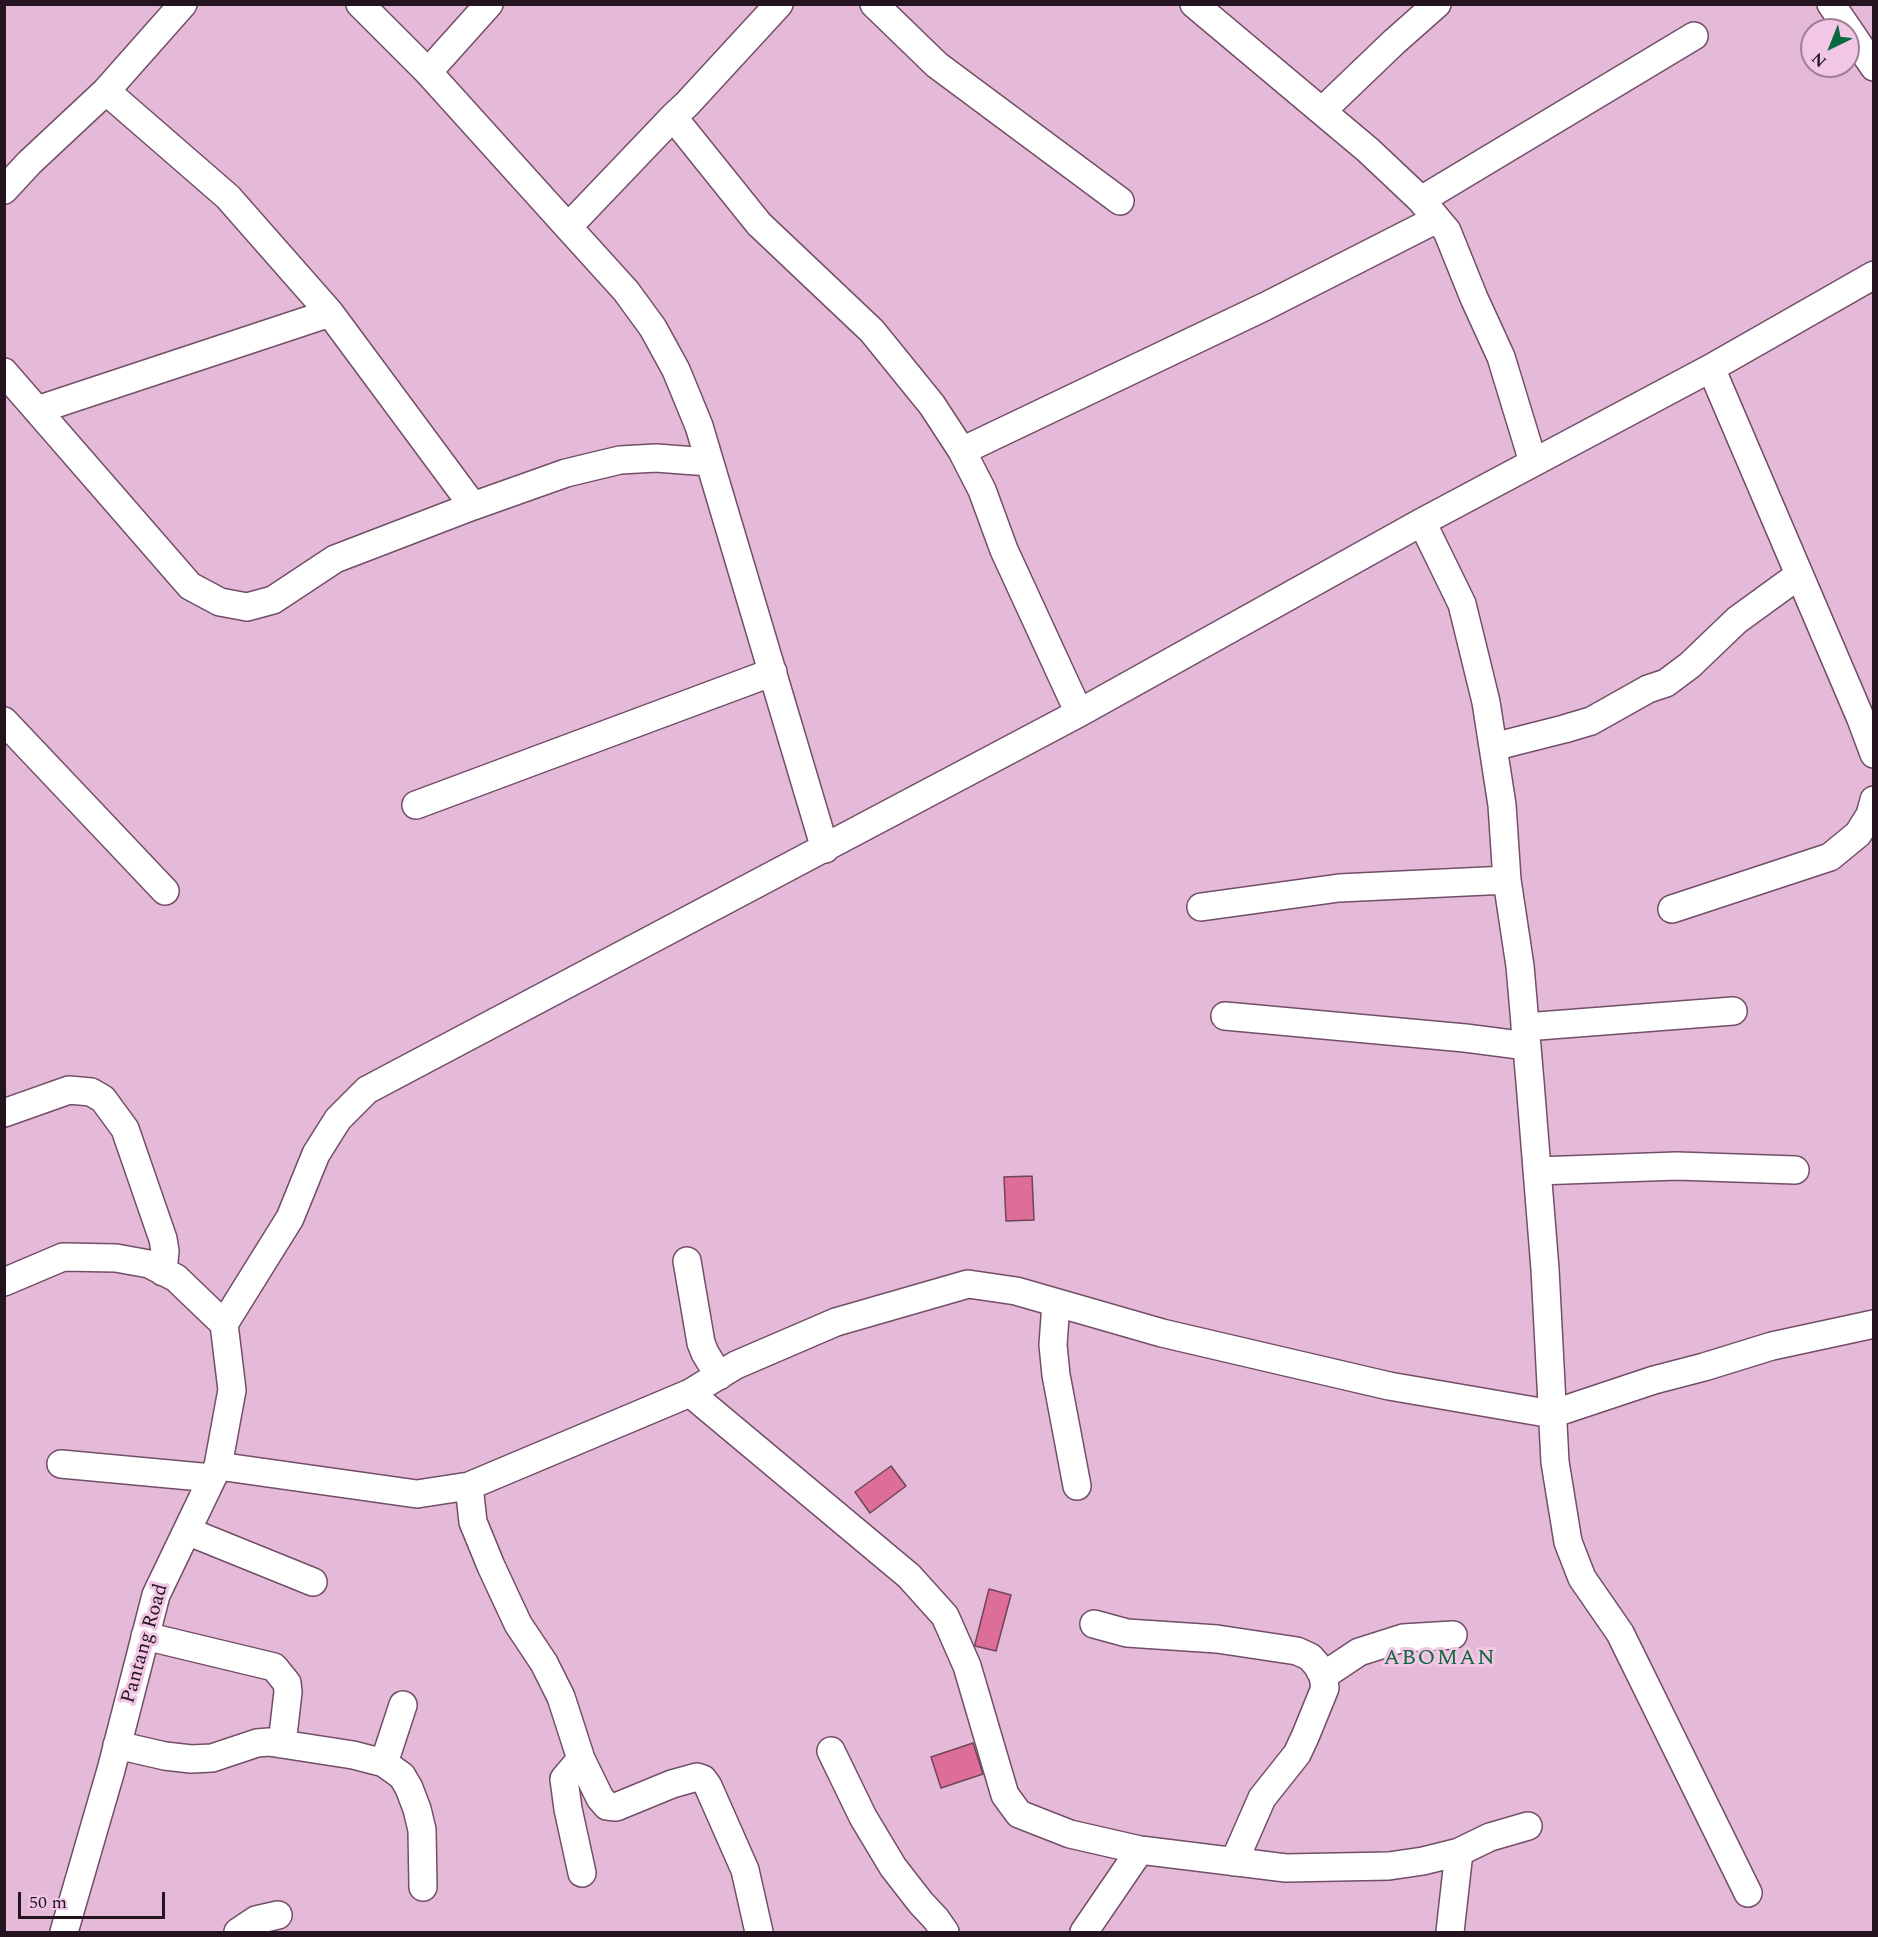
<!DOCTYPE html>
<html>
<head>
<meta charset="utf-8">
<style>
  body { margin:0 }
  #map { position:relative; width:1878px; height:1937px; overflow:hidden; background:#e4bad8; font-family:Spectral,serif }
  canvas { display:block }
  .frame { position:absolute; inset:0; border:6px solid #23141f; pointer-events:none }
  .north { position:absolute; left:1800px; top:18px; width:60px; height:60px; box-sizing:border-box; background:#f1c7e5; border:2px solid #9f7f96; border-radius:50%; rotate:223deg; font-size:16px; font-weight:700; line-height:24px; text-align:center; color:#23141f }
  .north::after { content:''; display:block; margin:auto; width:21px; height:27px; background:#076a40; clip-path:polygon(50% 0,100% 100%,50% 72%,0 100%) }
  .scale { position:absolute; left:18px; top:1892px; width:147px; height:27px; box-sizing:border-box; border:3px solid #23141f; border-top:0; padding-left:8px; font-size:18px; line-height:21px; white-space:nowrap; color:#23141f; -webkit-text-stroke:4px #f1c7e5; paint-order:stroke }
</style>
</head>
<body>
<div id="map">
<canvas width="1878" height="1937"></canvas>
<div class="frame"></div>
<div class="north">N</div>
<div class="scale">50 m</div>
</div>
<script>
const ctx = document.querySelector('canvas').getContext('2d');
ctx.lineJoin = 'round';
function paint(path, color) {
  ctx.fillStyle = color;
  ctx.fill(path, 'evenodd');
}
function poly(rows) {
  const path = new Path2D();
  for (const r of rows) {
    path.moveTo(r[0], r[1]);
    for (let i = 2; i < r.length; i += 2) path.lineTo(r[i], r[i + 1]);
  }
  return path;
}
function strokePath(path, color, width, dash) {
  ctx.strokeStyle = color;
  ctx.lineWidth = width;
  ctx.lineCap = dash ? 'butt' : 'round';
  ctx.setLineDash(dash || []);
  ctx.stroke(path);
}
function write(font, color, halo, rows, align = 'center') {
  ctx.font = font + ' Spectral,serif';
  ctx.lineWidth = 6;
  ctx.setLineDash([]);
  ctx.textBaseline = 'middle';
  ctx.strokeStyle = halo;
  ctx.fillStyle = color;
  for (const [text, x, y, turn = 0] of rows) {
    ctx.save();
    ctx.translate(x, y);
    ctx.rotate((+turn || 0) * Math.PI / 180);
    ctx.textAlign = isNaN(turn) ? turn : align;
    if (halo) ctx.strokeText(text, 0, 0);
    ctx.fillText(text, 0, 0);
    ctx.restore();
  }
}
const building = poly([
  [1032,1176,1034,1220,1006,1221,1004,1177,1032,1176],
  [891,1466,906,1486,870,1513,855,1492,891,1466],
  [989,1589,1011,1595,996,1651,975,1646,975,1644,989,1589],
  [973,1743,983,1774,941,1788,931,1757,973,1743]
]);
paint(building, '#dd6d99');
strokePath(building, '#704554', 1.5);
const minor = poly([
  [360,4,428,72,568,227,626,291,653,328,676,370,699,426,825,849],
  [874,4,937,65,1120,201],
  [1194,4,1368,150,1421,200,1447,231,1474,298,1501,357,1533,462],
  [1831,4,1874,67],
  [428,72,489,4],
  [106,91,228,197,330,313,473,506],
  [1322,111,1394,42,1437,4],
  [673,117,759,224,872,331,932,405,962,451,982,490,1004,550,1079,713],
  [4,190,29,163,106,91,183,4],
  [1421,200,1694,36],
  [568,227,673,117,687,104,779,4],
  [1711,368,1861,719,1874,754],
  [4,372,190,586,220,602,247,607,273,600,335,559,473,506,566,473,620,460,656,458,709,462],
  [37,410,330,313],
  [962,451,1264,307,1437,219],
  [1422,522,1462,604,1486,702,1502,805,1507,880,1520,966,1530,1082,1545,1269,1555,1462,1568,1542,1582,1578,1620,1633,1748,1893],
  [4,721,165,891],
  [1493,747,1564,729,1591,721,1648,689,1666,683,1690,665,1737,620,1799,575],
  [416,805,773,672],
  [1201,907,1339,888,1507,880],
  [1672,909,1830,857,1858,834,1870,815,1874,800],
  [1225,1016,1465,1038,1527,1046],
  [1525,1027,1733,1011],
  [4,1113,69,1090,91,1092,103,1099,125,1129,163,1239,165,1251,163,1272],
  [1537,1171,1677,1166,1795,1170],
  [687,1261,701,1343,705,1353,719,1376],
  [4,1282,63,1257,116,1258,149,1264,176,1278,224,1324],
  [1056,1303,1053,1345,1056,1375,1077,1486],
  [224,1324,290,1218,316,1154,338,1119,367,1090,1079,713,1422,522,1711,368,1874,275],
  [690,1393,909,1576,945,1616,967,1666,1005,1795,1019,1814,1070,1834,1140,1850,1286,1868,1389,1866,1423,1861,1459,1852,1490,1837,1528,1826],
  [61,1464,212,1478],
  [218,1466,417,1494,469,1486,690,1393,736,1365,836,1322,968,1284,1016,1291,1162,1333,1389,1386,1552,1414,1654,1380,1704,1367,1772,1346,1874,1324],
  [469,1486,473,1522,491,1566,518,1624,544,1663,561,1697,581,1759,600,1798,607,1806,616,1807,672,1784,697,1777,703,1779,708,1786,745,1870,759,1932],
  [187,1531,313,1582],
  [1094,1624,1127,1633,1217,1639,1297,1651,1310,1657,1317,1665,1323,1676,1325,1688,1305,1737,1297,1754,1262,1798,1234,1862],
  [145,1636,274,1667,287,1683,288,1692,282,1744],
  [1323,1676,1359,1652,1403,1638,1453,1635],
  [117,1745,165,1756,191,1759,212,1758,257,1743,269,1742,353,1755,384,1763,403,1705],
  [831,1751,863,1817,893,1867,921,1903,936,1919,945,1932],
  [581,1759,564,1779,568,1809,582,1873],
  [384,1763,402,1776,409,1788,417,1809,422,1830,423,1887],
  [64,1932,111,1770,156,1595,218,1466,232,1390,224,1324],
  [238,1932,256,1920,278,1915],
  [1084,1932,1140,1850],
  [1450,1932,1459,1852]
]);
strokePath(minor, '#724e68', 30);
strokePath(minor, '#fff', 27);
write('20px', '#23141f', '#f1c7e5', [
  ["Pantang Road",146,1644,-74]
]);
ctx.letterSpacing = '1.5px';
write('22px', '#13663f', '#f1c7e5', [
  ["ABOMAN",1440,1660]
]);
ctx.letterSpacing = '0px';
</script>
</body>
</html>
